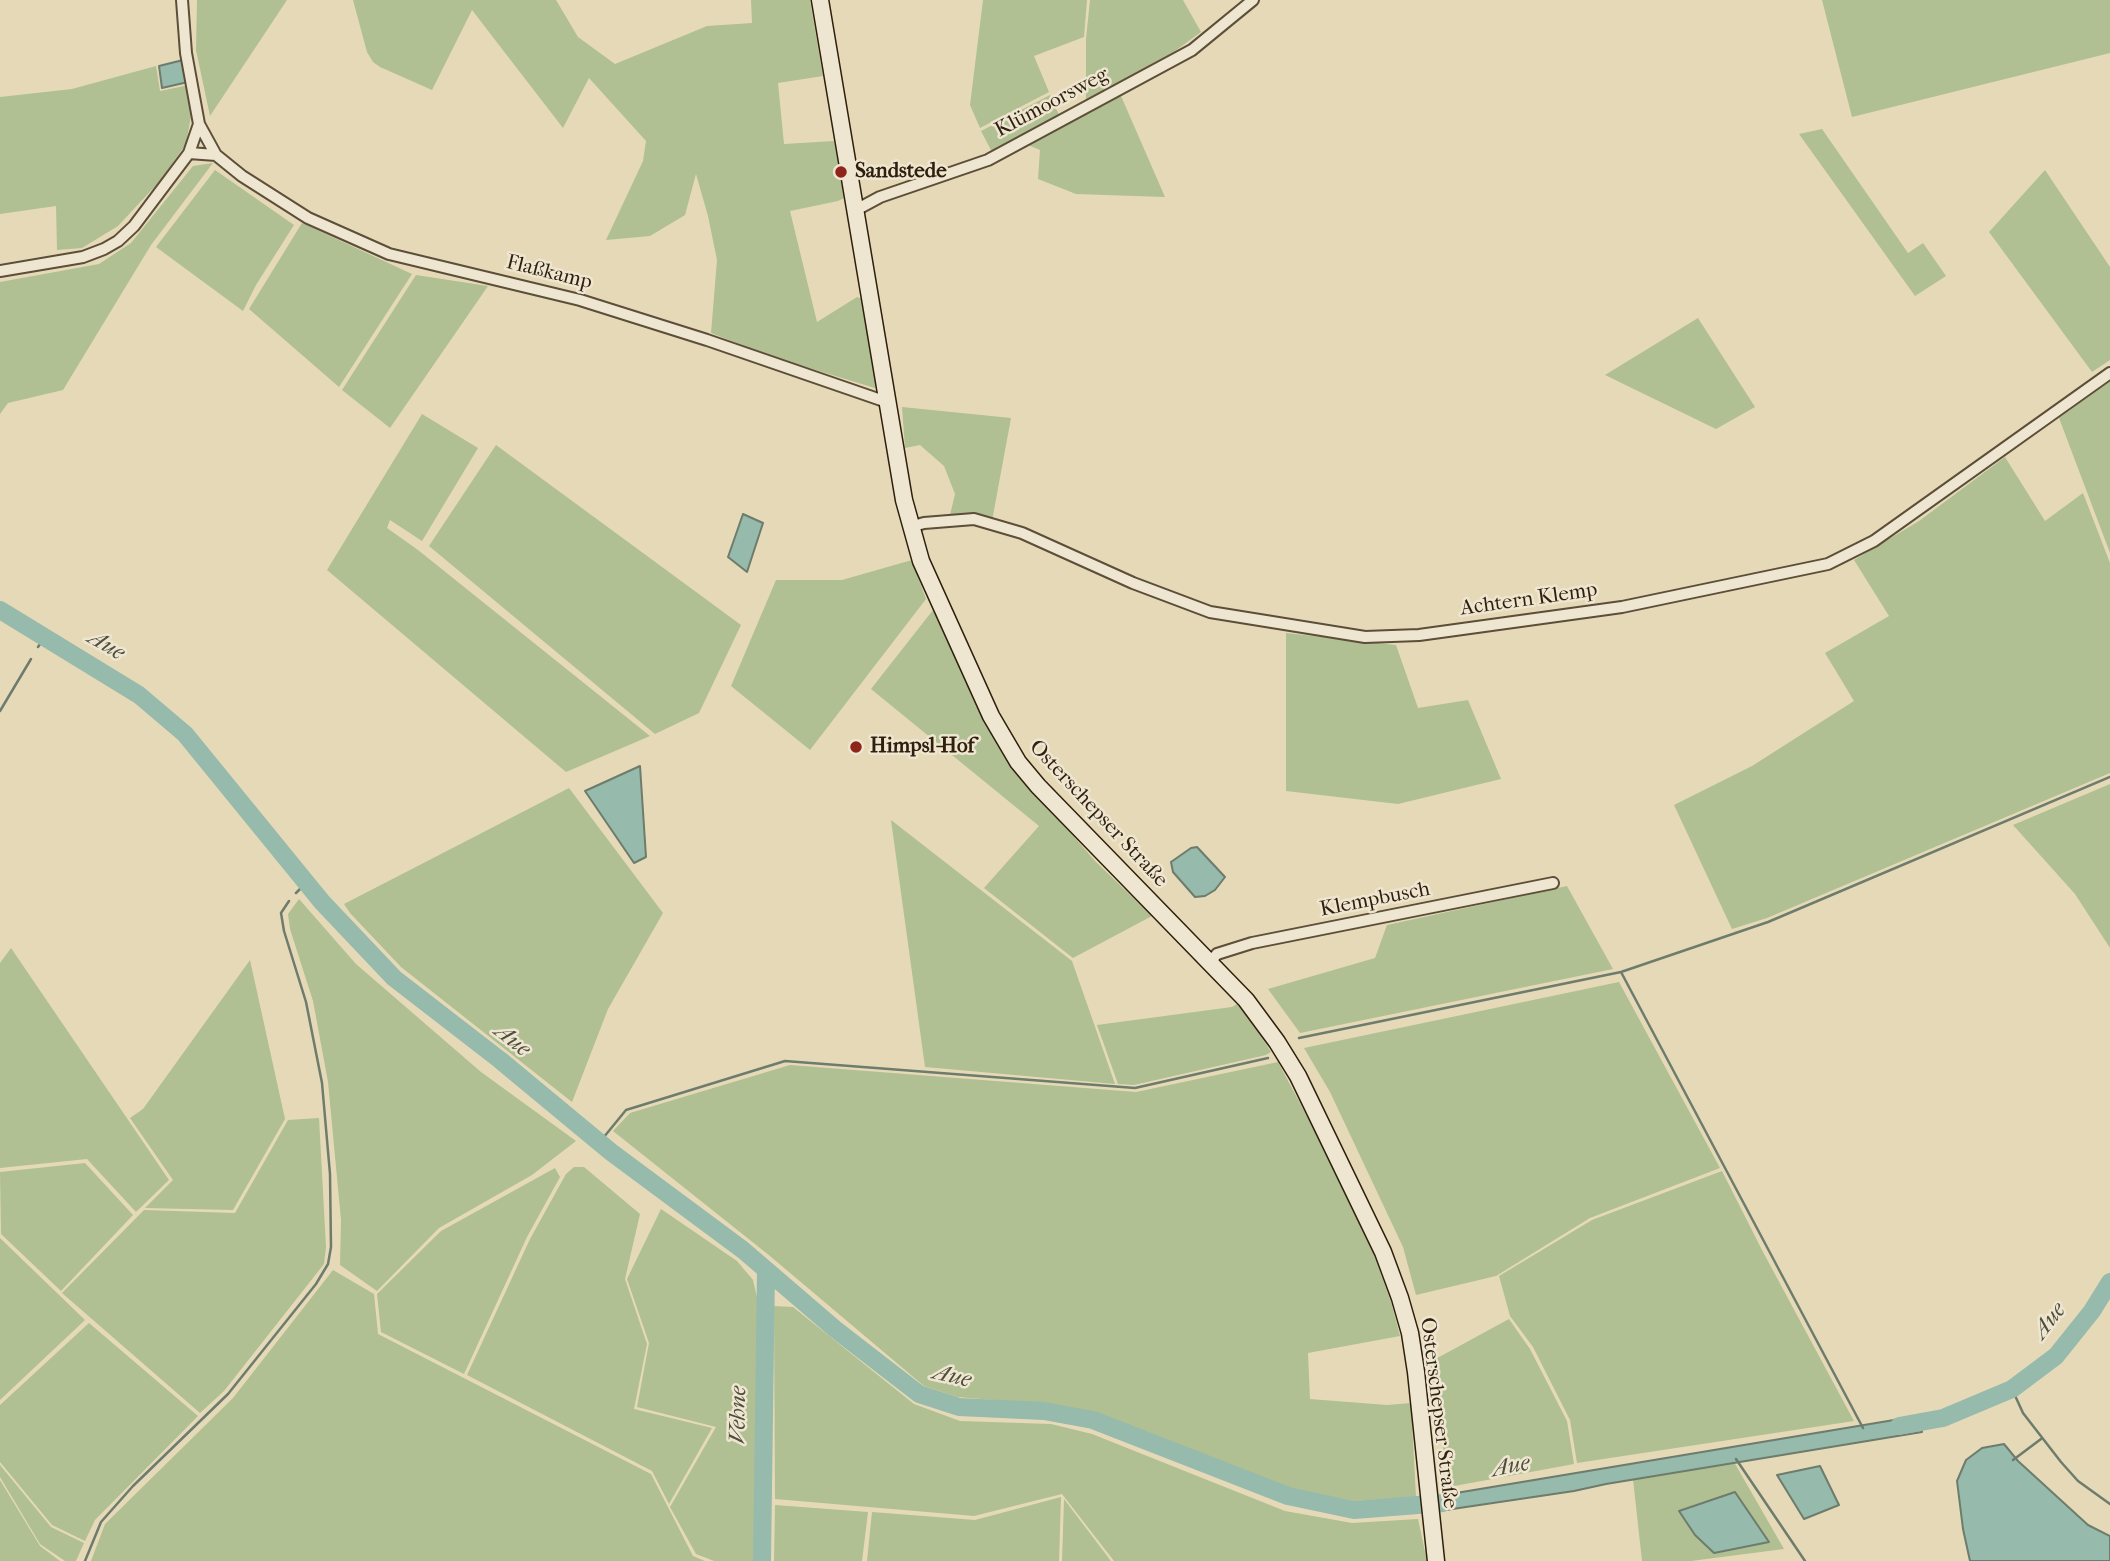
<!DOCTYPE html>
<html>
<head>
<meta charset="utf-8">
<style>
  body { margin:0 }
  canvas { display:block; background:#e5d9b7 }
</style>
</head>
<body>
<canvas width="2110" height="1561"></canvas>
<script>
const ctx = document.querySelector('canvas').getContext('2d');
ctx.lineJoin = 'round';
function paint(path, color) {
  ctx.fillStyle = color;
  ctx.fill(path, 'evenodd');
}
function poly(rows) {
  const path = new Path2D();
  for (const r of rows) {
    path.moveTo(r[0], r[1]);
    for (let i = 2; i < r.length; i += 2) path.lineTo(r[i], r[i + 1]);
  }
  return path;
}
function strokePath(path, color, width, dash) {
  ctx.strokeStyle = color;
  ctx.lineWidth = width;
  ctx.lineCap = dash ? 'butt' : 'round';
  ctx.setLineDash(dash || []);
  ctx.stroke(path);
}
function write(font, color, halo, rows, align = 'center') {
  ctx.font = font + ' "IM FELL French Canon",serif';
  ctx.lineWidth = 5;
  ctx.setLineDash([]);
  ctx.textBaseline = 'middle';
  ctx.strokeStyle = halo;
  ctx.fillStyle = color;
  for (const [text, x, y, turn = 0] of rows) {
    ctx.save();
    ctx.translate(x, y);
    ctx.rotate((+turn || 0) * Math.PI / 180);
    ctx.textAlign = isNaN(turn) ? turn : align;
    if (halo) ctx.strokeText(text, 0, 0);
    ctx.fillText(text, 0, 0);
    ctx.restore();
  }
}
paint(poly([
  [197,0,287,0,210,116,196,50],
  [353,0,556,0,578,37,615,64,707,26,752,23,751,0,810,0,823,76,778,83,784,144,834,141,844,198,838,201,790,211,817,322,857,297,862,299,878,389,767,355,711,333,717,260,708,216,696,174,685,215,650,236,606,240,643,161,646,141,589,78,563,128,472,10,432,90,380,67,373,62,367,52],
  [983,0,1087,0,1084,37,1034,56,1049,92,980,128,970,105],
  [1090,0,1183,0,1201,32,1175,51,1086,100,1086,39],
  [1822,0,2110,0,2110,53,1852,117],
  [156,66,160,91,189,85,191,116,186,144,159,182,118,226,82,248,57,250,56,206,0,214,0,97,72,89],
  [1050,95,1059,115,992,152,981,131],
  [1121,96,1165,197,1076,194,1038,179,1040,150,1028,145],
  [1822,129,1908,253,1923,243,1946,276,1915,296,1799,134],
  [213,163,151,245,63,390,8,403,0,414,0,282,99,264,131,243,193,166],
  [215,170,294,225,256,285,243,311,156,247],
  [2045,170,2110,267,2110,360,2092,372,1989,232],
  [302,223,412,274,339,387,249,309],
  [416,275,488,286,390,428,342,390],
  [1698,318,1755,407,1716,429,1605,375],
  [2110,381,2110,553,2059,418],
  [902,407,1011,418,992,521,973,516,950,515,955,494,944,466,920,445,905,448],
  [422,414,478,448,422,541,390,520,387,528,418,550,650,736,566,772,327,570],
  [496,445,741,625,699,713,655,734,429,546],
  [2005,457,2045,521,2083,493,2110,563,2110,773,1767,918,1732,929,1674,805,1752,766,1854,701,1825,653,1889,616,1854,560,1919,521],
  [912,560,926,599,810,750,731,686,776,580,842,580],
  [933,610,986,720,1024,779,1095,861,1152,916,1073,958,984,888,1039,826,871,689],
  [1286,633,1396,645,1418,708,1468,700,1501,779,1398,804,1286,791],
  [2110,784,2110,948,2075,894,2013,825],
  [569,788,663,913,608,1009,572,1102,401,967,350,913,344,904],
  [891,820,1072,961,1115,1084,925,1067],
  [1567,886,1613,969,1300,1033,1268,989,1375,958,1387,925],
  [299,899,356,964,481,1072,576,1141,532,1175,439,1228,377,1291,340,1265,341,1220,328,1082,313,1001,290,929,288,914],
  [11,948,169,1180,136,1212,87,1159,0,1168,0,963],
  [250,960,285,1119,233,1210,145,1208,173,1180,130,1118,143,1109],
  [1619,982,1720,1168,1590,1218,1496,1276,1416,1295,1403,1247,1330,1092,1304,1048],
  [1237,1004,1256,1028,1271,1052,1266,1055,1134,1085,1118,1084,1097,1025,1232,1007],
  [1278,1062,1317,1135,1373,1252,1392,1305,1400,1336,1308,1353,1310,1399,1387,1405,1411,1403,1416,1497,1354,1501,1288,1488,1100,1414,1044,1404,957,1397,924,1386,770,1256,613,1131,630,1113,790,1065,1136,1092],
  [319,1118,326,1247,324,1264,224,1391,200,1413,62,1293,144,1210,235,1213,288,1120],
  [85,1163,133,1215,61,1291,1,1234,0,1172],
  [574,1167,584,1167,640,1214,625,1279,647,1344,634,1409,712,1428,669,1504,652,1471,467,1375,530,1239,566,1174],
  [555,1168,560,1177,527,1237,464,1374,381,1332,377,1294,441,1231],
  [1722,1171,1763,1252,1854,1421,1577,1463,1570,1420,1533,1347,1510,1316,1499,1276,1592,1220],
  [661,1209,737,1261,753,1280,759,1306,756,1561,714,1561,696,1554,670,1507,716,1427,637,1407,649,1343,627,1279],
  [0,1238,85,1320,0,1400],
  [333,1270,374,1294,378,1334,651,1474,693,1556,705,1561,91,1561,105,1524,233,1398],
  [774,1306,793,1307,914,1404,960,1421,1051,1424,1092,1434,1285,1511,1352,1523,1418,1519,1427,1561,1114,1561,1062,1494,974,1516,775,1499],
  [1509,1319,1530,1349,1567,1421,1574,1464,1449,1487,1430,1362],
  [89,1323,198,1416,95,1520,85,1541,52,1525,0,1462,0,1405],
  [1734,1462,1784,1549,1691,1561,1642,1561,1633,1479],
  [0,1465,51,1527,84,1543,76,1561,65,1561,40,1544,0,1477],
  [0,1480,40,1546,60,1561,0,1561],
  [1061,1497,1059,1561,867,1561,872,1512,975,1520],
  [1064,1499,1111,1561,1062,1561],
  [775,1505,868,1512,862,1561,774,1561]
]), '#b0c092');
const water = poly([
  [183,60,188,82,162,88,159,66,183,60],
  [743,514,763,523,747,572,728,557,743,514],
  [640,766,646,857,634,863,585,791,640,766],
  [1197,847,1225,877,1215,890,1205,896,1195,897,1173,872,1171,862,1191,848,1197,847],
  [1918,1416,1922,1432,1606,1484,1574,1491,1439,1511,1438,1499,1449,1498,1456,1493,1918,1416],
  [2004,1444,2018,1461,2088,1525,2110,1536,2110,1561,1970,1561,1963,1529,1957,1481,1966,1460,1982,1448,2004,1444],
  [1820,1466,1839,1505,1804,1519,1777,1475,1820,1466],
  [1735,1492,1769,1542,1714,1553,1695,1535,1679,1511,1735,1492]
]);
paint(water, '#96baab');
strokePath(water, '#6d7c6c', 2);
strokePath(poly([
  [38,647,45,637],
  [0,711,31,659],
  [296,893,306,883],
  [1299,1038,1621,972],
  [599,1143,626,1110,785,1061,1135,1088,1268,1058],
  [2012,1389,2023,1413,2061,1462,2078,1481,2110,1504],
  [1863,1428,1621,972,1768,922,2110,777],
  [1736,1459,1805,1561],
  [2013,1460,2041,1439],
  [85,1561,101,1522,133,1486,228,1394,316,1284,328,1264,331,1247,330,1174,322,1083,306,1002,284,931,281,913,289,901]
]), '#6d7c6c', 2.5);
strokePath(poly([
  [0,610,139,695,185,734,322,902,394,978,500,1060,611,1152,743,1250,835,1329,919,1394,959,1407,1044,1411,1093,1420,1288,1496,1354,1510,1443,1503],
  [1899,1426,1943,1418,2012,1389,2056,1356,2092,1311,2110,1282],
  [762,1561,766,1270]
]), '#96baab', 18);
const minor = poly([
  [199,124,216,155],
  [189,153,216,155,242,176,308,218,389,254,580,300,707,340,881,400,887,400],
  [854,211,880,197,988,160,1192,50,1253,0],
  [0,271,83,257,104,249,118,241,134,226,189,153,199,124,186,53,182,0],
  [910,527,924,523,974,519,1022,533,1133,583,1210,612,1365,637,1419,635,1622,607,1828,564,1874,541,2110,373],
  [1210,962,1217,954,1252,943,1553,883]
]);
const secondary = poly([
  [820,0,904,500,921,561,991,716,1018,762,1038,786,1246,1000,1277,1042,1298,1076,1383,1252,1400,1298,1410,1333,1416,1372,1436,1561]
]);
strokePath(minor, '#5c4e38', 14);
strokePath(secondary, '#2f1f0d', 19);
strokePath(minor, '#eee6d0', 10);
strokePath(secondary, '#eee6d0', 16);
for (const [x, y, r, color] of [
  [841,172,7,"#8f2418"],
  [856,747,7,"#8f2418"]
]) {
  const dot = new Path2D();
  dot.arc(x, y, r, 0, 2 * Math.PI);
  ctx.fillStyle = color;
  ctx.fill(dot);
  strokePath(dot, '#eee6d0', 2.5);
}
write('21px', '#2f1f0d', '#eee6d0', [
  ["Klümoorsweg",1052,103,-28],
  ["Flaßkamp",549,273,14],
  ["Achtern Klemp",1529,600,-8],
  ["Osterschepser Straße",1098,814,47],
  ["Klempbusch",1375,900,-11],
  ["Osterschepser Straße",1438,1413,83]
]);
write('bold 21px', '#2f1f0d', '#eee6d0', [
  ["Sandstede",855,172],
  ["Himpsl-Hof",870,747]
], 'left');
write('italic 23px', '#4e4e3c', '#eee6d0', [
  ["Aue",106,646,31],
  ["Aue",512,1041,39],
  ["Aue",2050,1321,-52],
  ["Aue",952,1377,14],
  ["Vehne",739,1415,-89],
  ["Aue",1511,1467,-10]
]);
</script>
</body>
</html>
